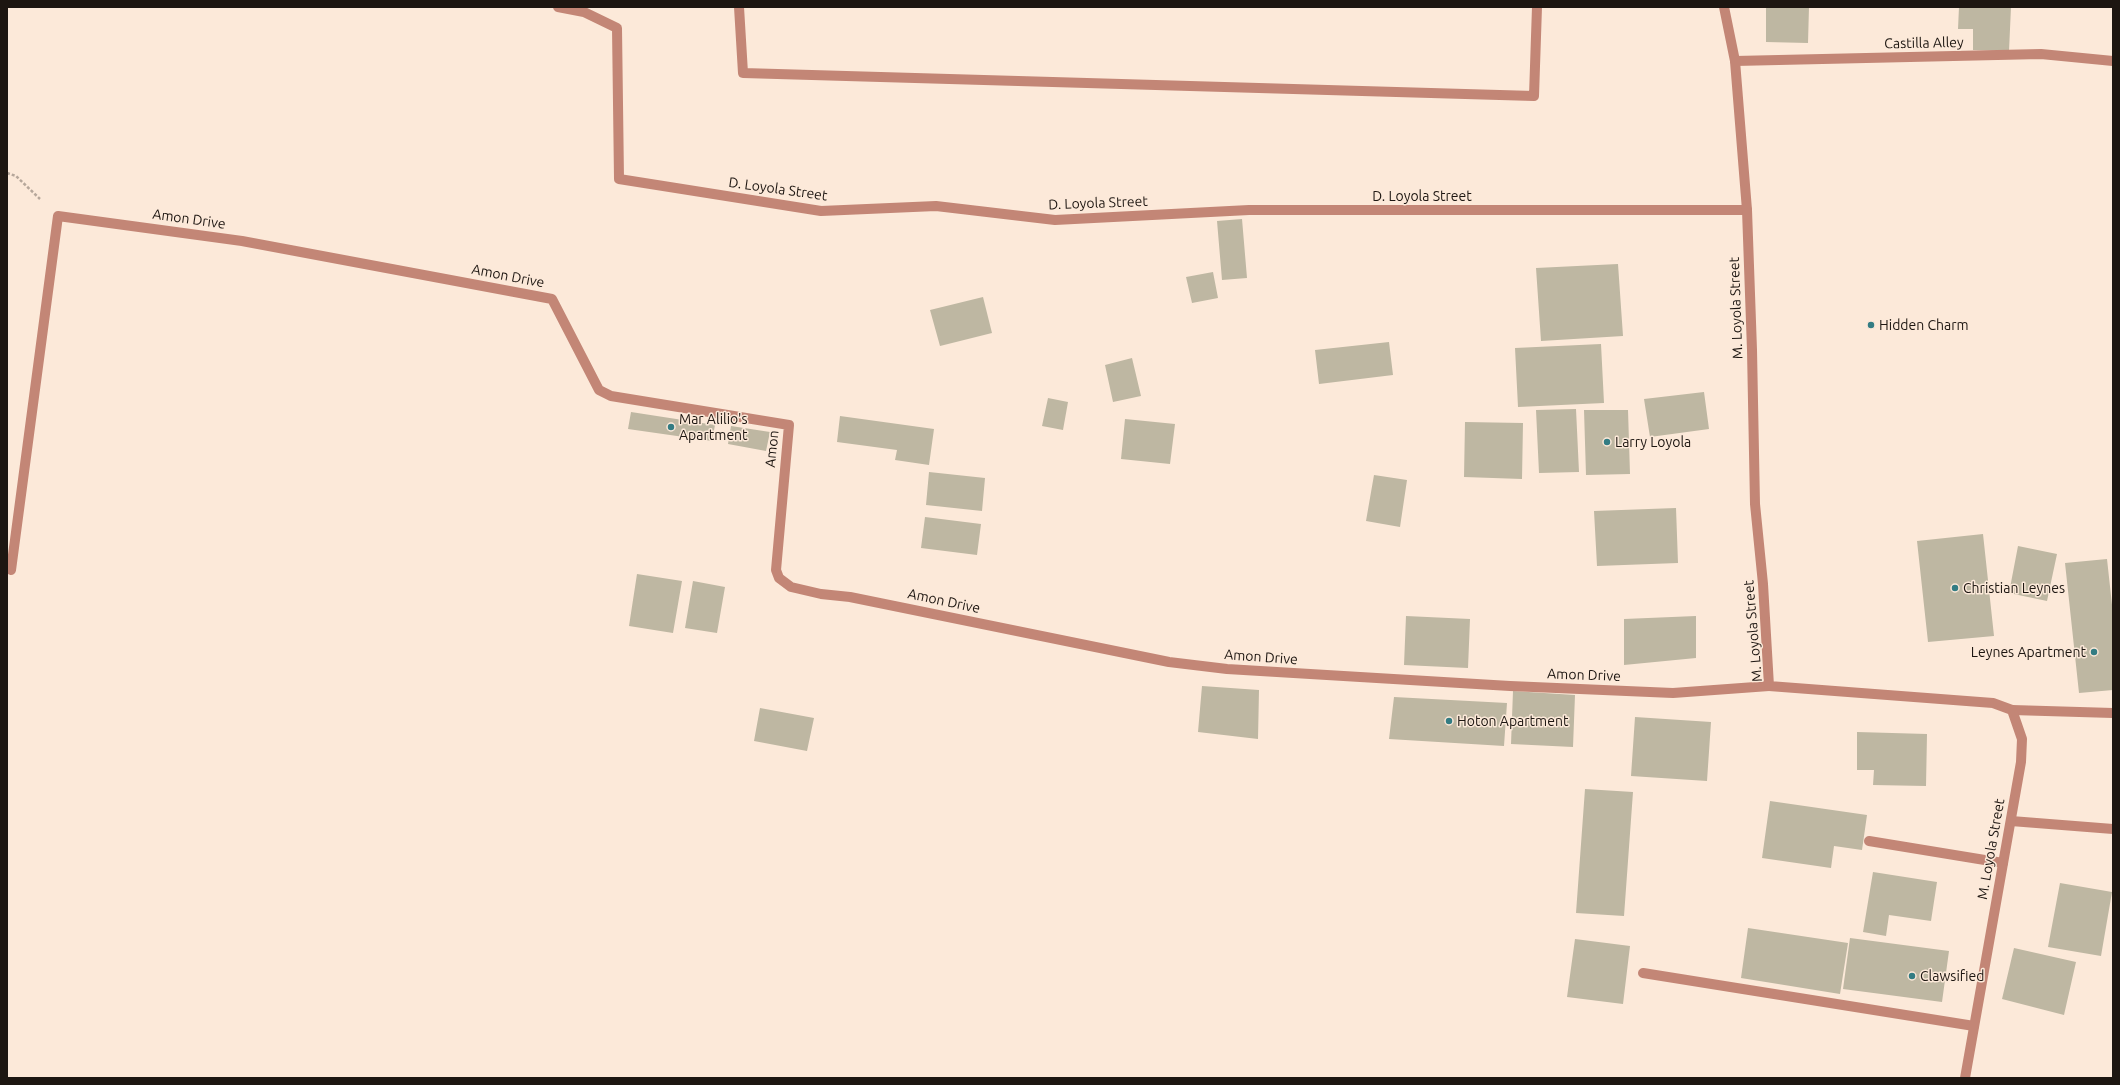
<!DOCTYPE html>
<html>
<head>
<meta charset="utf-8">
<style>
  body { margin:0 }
  #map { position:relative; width:2120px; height:1085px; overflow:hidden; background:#fce9d9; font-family:Ubuntu,sans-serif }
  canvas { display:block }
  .frame { position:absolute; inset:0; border:8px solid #1d1611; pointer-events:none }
</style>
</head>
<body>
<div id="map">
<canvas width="2120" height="1085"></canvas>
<div class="frame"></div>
</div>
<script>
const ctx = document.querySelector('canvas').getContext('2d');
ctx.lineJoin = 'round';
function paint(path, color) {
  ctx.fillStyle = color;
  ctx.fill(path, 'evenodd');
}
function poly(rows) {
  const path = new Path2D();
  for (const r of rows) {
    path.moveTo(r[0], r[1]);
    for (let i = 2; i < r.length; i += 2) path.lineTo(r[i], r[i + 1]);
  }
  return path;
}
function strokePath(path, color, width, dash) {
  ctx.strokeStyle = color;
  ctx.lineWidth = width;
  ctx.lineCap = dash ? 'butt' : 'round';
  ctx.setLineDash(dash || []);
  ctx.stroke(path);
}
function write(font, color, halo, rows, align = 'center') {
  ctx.font = font + ' Ubuntu,sans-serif';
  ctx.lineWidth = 3;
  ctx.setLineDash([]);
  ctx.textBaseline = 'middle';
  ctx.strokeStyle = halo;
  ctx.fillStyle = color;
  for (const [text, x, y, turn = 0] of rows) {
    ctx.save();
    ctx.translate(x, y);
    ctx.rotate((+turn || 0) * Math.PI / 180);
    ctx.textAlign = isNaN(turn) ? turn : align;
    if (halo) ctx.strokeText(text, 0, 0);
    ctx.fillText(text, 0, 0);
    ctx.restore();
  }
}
paint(poly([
  [1766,7,1809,7,1808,43,1766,42],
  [1959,7,2011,7,2009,51,1973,50,1973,29,1958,29],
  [1242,219,1247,278,1222,280,1217,221],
  [1618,264,1623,336,1541,341,1536,268],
  [1213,272,1218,298,1192,303,1186,277],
  [983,297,992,333,940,346,930,310],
  [1389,342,1393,375,1319,384,1315,350],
  [1601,344,1604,403,1518,407,1515,348],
  [1132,358,1141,396,1113,402,1105,365],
  [1704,392,1709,429,1650,437,1644,399],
  [1048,398,1068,402,1063,430,1042,426],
  [1576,409,1579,472,1539,473,1536,410],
  [1584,410,1628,410,1630,474,1586,475],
  [631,412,715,425,712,441,628,429],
  [840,416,934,429,929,465,895,460,897,450,837,442],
  [1125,419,1175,424,1170,464,1121,459],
  [1465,422,1523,423,1522,479,1464,477],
  [731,426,770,432,766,451,728,444],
  [929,472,985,478,982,511,926,505],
  [1374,475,1407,480,1400,527,1366,521],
  [1676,508,1678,563,1597,566,1594,511],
  [925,517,981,524,977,555,921,548],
  [1983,534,1994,636,1928,642,1917,541],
  [2018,546,2057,554,2047,601,2009,593],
  [2107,559,2113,614,2113,690,2079,693,2065,563],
  [637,574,682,581,673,633,629,626],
  [693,581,725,587,717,633,685,628],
  [1406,616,1470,619,1468,668,1404,665],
  [1696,616,1696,658,1624,665,1624,619],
  [1202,686,1259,690,1258,739,1198,732],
  [1513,691,1575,695,1573,747,1511,744],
  [1394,697,1507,703,1504,746,1389,739],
  [760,708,814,718,807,751,754,741],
  [1635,717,1711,722,1707,781,1631,776],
  [1857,732,1927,734,1926,786,1873,785,1874,770,1857,770],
  [1585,789,1633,792,1624,916,1576,913],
  [1770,801,1867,815,1862,850,1834,846,1831,868,1762,858],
  [1873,872,1937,882,1931,921,1889,915,1886,936,1863,932],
  [2060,883,2112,892,2101,956,2048,947],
  [1748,928,1848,943,1840,994,1741,978],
  [1850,938,1949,951,1942,1002,1843,989],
  [1575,939,1630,946,1623,1004,1567,997],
  [2014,948,2076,962,2064,1015,2002,999]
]), '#beb7a2');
strokePath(poly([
  [7,173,16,176,40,199]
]), '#b6a79b', 2.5, [3, 2]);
strokePath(poly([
  [2011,821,2113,829],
  [1869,841,2003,863]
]), '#c38676', 10);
strokePath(poly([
  [558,7,584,12,617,28,619,179,821,211,936,206,1055,220,1249,210,1747,210],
  [739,7,743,73,1534,96,1537,7],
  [1735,61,2041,54,2113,61],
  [11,570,58,216,242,241,552,299,599,390,611,396,789,425,776,570,779,578,791,587,821,594,850,597,1169,662,1227,669,1510,686,1673,693,1769,686],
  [2012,710,2113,713],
  [1643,973,1974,1026]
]), '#c38676', 10);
strokePath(poly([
  [1724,7,1735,61,1747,210,1752,350,1755,504,1763,584,1769,686,1993,703,2012,710,2022,739,2021,762,1965,1078]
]), '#c38676', 10);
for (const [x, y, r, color] of [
  [1871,325,4,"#337c83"],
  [671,427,4,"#337c83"],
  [1607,442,4,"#337c83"],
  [1955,588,4,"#337c83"],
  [2094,652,4,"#337c83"],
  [1449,721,4,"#337c83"],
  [1912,976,4,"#337c83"]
]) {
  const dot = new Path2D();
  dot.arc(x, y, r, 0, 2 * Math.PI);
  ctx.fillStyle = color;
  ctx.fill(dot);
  strokePath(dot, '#fce9d9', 1.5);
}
write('14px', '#1d1611', '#fce9d9', [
  ["Castilla Alley",1924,43,-1],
  ["D. Loyola Street",778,189,8],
  ["D. Loyola Street",1422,196],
  ["D. Loyola Street",1098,203,-2],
  ["Amon Drive",189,219,8],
  ["Amon Drive",508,276,11],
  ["M. Loyola Street",1736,308,-92],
  ["Amon",772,449,-84],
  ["Amon Drive",944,601,12],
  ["M. Loyola Street",1753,631,-95],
  ["Amon Drive",1261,657,4],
  ["Amon Drive",1584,675,2],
  ["M. Loyola Street",1991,849,-80]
]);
write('14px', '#1d1611', '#fce9d9', [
  ["Hidden Charm",1879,325],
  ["Mar Alilio's",679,419],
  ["Apartment",679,435],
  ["Larry Loyola",1615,442],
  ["Christian Leynes",1963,588],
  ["Leynes Apartment",2086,652,"right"],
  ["Hoton Apartment",1457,721],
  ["Clawsified",1920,976]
], 'left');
</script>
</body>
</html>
